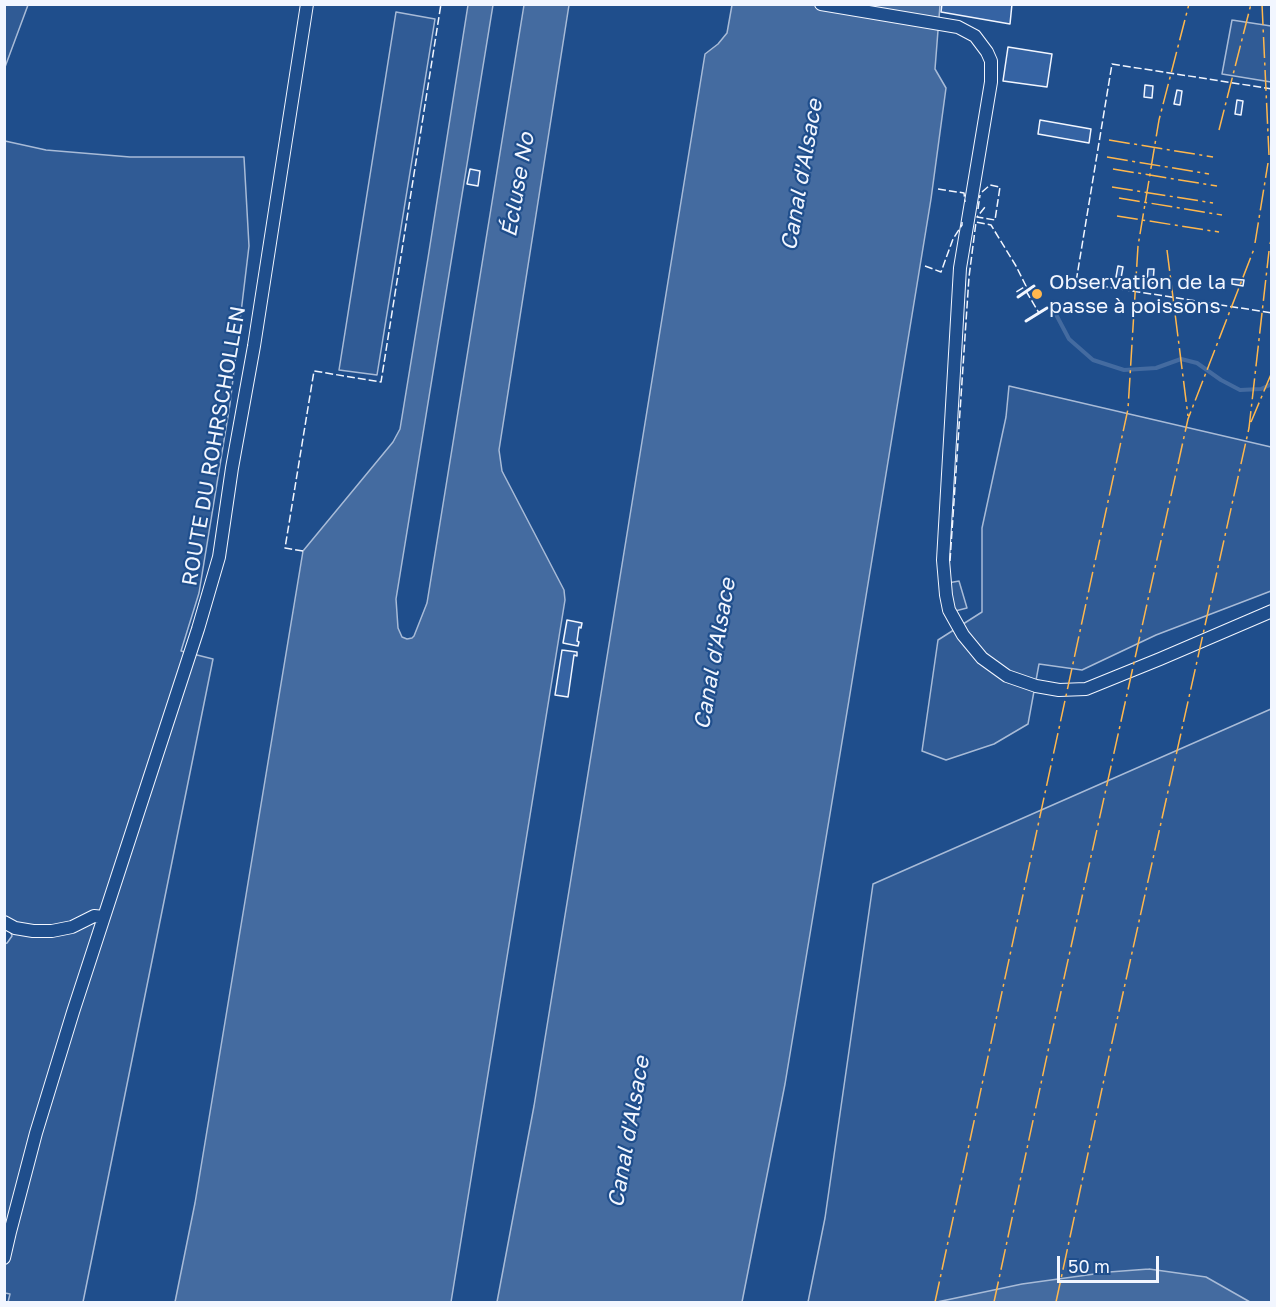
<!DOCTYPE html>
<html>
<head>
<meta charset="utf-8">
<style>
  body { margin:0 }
  #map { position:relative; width:1276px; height:1307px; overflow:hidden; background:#1f4e8c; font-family:"Golos Text",sans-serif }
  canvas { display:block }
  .frame { position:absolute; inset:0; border:6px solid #f2f6ff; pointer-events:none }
  .scale { position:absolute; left:1057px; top:1256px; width:102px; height:27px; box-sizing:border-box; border:3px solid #f2f6ff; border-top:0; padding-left:8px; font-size:18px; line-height:21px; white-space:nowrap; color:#f2f6ff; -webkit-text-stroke:4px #1f4e8c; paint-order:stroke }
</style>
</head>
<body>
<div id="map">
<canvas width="1276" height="1307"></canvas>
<div class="frame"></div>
<div class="scale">50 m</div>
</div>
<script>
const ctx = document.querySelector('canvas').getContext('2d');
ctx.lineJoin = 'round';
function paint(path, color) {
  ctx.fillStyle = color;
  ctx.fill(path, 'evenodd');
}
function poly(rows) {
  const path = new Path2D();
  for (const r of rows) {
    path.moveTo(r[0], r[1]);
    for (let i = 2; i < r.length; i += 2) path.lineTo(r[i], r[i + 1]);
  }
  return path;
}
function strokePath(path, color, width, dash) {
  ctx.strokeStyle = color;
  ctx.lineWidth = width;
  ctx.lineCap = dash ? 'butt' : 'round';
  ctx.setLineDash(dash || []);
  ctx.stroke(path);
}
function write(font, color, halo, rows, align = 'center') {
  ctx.font = font + ' "Golos Text",sans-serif';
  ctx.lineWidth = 4.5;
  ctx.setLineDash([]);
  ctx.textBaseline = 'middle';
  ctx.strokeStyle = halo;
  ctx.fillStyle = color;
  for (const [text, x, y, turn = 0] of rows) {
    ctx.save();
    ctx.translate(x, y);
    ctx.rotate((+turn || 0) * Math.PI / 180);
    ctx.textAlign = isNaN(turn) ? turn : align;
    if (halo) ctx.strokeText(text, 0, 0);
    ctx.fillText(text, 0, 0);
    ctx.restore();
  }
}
const built = poly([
  [5,4,28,5,5,67,4,5,5,4],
  [396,12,435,19,377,375,339,370,396,12],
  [1232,20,1271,26,1271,82,1222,74,1232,20],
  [5,141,46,150,130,157,244,157,249,246,230,404,199,593,181,651,213,659,83,1302,8,1302,10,1294,5,1293,4,944,7,943,12,936,4,912,5,141],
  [1009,386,1271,447,1271,591,1156,635,1082,670,1039,664,1028,724,994,744,946,760,922,751,938,640,982,612,982,528,1006,417,1009,386],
  [959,581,967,608,955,611,948,583,959,581],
  [1271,709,1271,1302,808,1302,825,1218,873,884,1271,709]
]);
paint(built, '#305b95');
strokePath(built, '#a8bbd7', 1.5);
const water = poly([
  [468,5,493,5,396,599,398,628,402,637,407,639,412,638,414,636,427,603,524,5,569,5,499,450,502,471,564,590,565,600,451,1302,175,1302,195,1203,303,551,393,442,400,429,428,258,468,5],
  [732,5,940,5,935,69,946,88,931,199,848,706,785,1084,742,1302,497,1302,534,1106,705,54,718,44,727,33,732,5],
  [1149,1269,1206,1277,1250,1302,937,1302,1022,1284,1109,1272,1149,1269]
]);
paint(water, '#446ba0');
strokePath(water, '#a8bbd7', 1.5);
strokePath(poly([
  [1051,305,1069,339,1093,360,1124,370,1156,368,1181,359,1197,363,1221,380,1240,390,1261,389,1272,384]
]), '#446ba0', 4);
const building = poly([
  [942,4,1012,4,1010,24,941,12,942,4],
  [1008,47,1052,54,1047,87,1003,81,1008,47],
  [1145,85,1153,86,1152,98,1144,97,1145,85],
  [1177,90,1182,91,1180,105,1174,104,1177,90],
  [1237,100,1243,101,1241,115,1235,114,1237,100],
  [1040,120,1091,129,1089,143,1038,134,1040,120],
  [470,169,480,171,478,186,467,184,470,169],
  [1118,266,1123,267,1121,278,1116,277,1118,266],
  [1148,269,1154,269,1153,283,1147,282,1148,269],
  [1232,279,1244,280,1243,286,1232,284,1232,279],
  [567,620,582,623,581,628,579,627,577,641,579,642,578,646,563,643,567,620],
  [562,650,577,652,577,656,574,655,568,697,555,695,562,650]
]);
paint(building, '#3563a3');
strokePath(building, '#f2f6ff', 1.5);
const street = poly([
  [821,4,958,27,975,36,987,52,991,61,991,82,960,268,943,560,946,595,949,610,963,635,982,658,1007,676,1036,686,1059,690,1086,689,1160,659,1272,611],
  [4,922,15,928,33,931,52,931,72,927,94,916,104,917],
  [4,1258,10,1232,36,1133,73,1012,198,629,219,557,232,468,254,346,307,4]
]);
strokePath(street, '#f2f6ff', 14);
strokePath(street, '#1f4e8c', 12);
strokePath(poly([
  [1272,89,1112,64,1076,282,1272,313],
  [938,189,964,193,965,202],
  [982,192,990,185,1000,187,995,220,977,217,985,207],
  [978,209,980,195],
  [925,266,941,272,953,239,962,225,962,222],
  [1026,291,1039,313],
  [303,551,285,548,314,371,381,382,441,4],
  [950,561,969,277,976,222,991,225,1016,266,1026,286,1016,292]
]), '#f2f6ff', 1.5, [8, 3]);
strokePath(poly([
  [1018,297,1034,286],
  [1026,321,1047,308]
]), '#f2f6ff', 3);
strokePath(poly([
  [1262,4,1269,155],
  [1219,130,1251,4],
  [1109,140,1213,157],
  [1107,157,1209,174],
  [1113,169,1217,186],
  [1112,187,1213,203],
  [1119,198,1222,215],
  [1117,216,1219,232],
  [1255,243,1268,163],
  [1270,244,1272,237],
  [1167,250,1188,416],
  [1251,422,1272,372],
  [935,1302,1128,409,1138,246,1159,120,1189,4],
  [994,1302,1051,1037,1188,419,1254,249],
  [1056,1302,1111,1047,1249,428,1269,251]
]), '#ffb74d', 1.5, [21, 4.5, 3, 4.5]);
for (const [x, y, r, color] of [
  [1037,294,6,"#ffb74d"]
]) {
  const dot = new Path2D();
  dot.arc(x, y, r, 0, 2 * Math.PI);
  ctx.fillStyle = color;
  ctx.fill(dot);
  strokePath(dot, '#1f4e8c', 2);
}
write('21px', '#f2f6ff', '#1f4e8c', [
  ["Observation de la",1049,282],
  ["passe à poissons",1049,306]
], 'left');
write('21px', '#f2f6ff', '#1f4e8c', [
  ["ROUTE DU ROHRSCHOLLEN",214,446,-80]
]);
write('italic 22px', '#f2f6ff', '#1f4e8c', [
  ["Canal d'Alsace",802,175,-80],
  ["Écluse No",518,185,-80],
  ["Canal d'Alsace",715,654,-80],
  ["Canal d'Alsace",629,1132,-80]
]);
</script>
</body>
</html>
